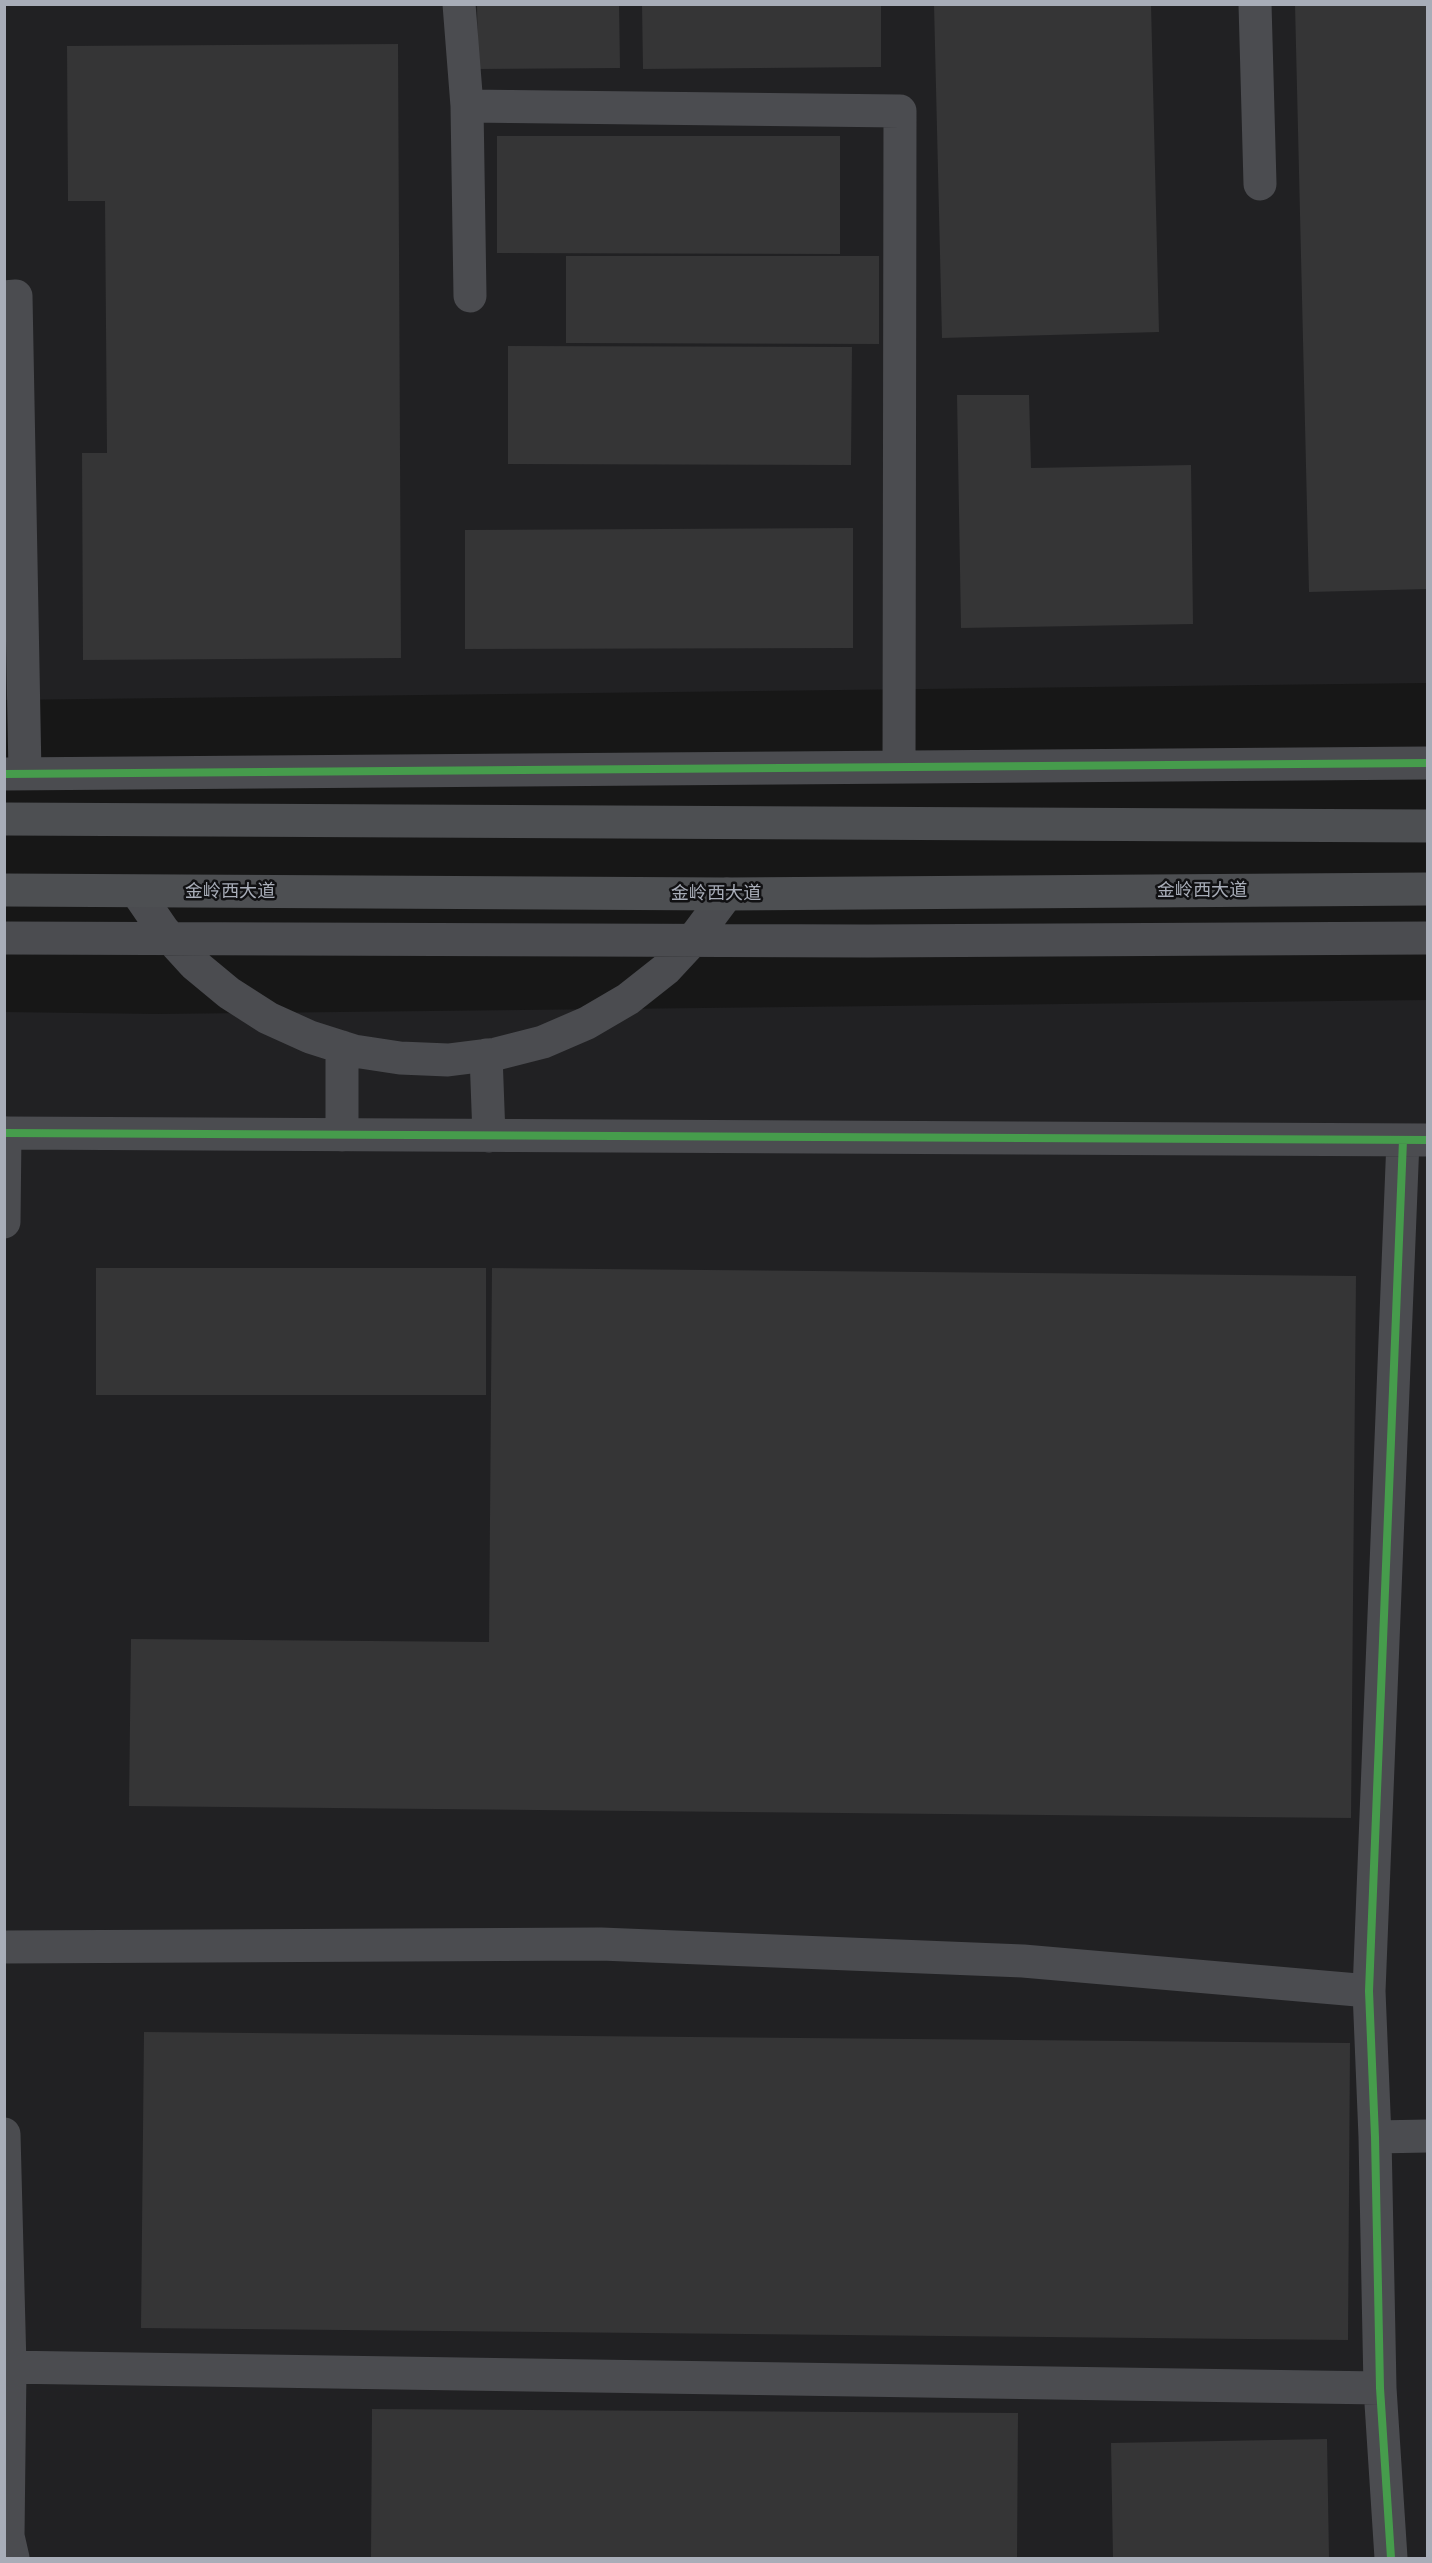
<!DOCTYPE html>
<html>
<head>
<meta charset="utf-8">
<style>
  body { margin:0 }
  #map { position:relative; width:1432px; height:2563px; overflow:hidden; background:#171717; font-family:"DM Sans",sans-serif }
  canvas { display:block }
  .frame { position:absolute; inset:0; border:6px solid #a8adb8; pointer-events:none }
</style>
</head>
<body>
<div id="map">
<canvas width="1432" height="2563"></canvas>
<div class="frame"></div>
</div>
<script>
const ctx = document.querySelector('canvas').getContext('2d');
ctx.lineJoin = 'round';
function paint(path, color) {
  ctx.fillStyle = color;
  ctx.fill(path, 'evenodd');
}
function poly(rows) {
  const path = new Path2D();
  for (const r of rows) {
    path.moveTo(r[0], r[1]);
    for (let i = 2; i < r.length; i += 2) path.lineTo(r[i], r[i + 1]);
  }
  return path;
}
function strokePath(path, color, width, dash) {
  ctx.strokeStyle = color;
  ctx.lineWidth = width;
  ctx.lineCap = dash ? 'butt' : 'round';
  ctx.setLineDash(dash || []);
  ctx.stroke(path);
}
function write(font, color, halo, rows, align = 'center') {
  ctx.font = font + ' "DM Sans","Noto Sans SC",sans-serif';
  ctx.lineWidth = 5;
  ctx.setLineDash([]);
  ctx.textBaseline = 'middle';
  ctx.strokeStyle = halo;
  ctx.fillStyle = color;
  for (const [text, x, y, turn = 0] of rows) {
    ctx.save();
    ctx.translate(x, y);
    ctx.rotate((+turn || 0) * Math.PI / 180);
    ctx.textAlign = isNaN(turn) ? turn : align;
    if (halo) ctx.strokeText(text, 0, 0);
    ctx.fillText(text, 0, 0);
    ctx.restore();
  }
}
paint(poly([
  [4,5,1427,5,1427,683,5,700],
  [1427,1000,1427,2558,5,2558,5,1012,157,1014]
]), '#212123');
paint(poly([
  [477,4,619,4,620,68,478,69],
  [642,4,881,4,881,67,643,69],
  [934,4,1151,4,1159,332,942,338],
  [1295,4,1428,4,1428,589,1309,592],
  [398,44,401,658,83,660,82,453,107,453,105,201,68,201,67,46],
  [497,136,840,136,840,254,497,253],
  [566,256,879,256,879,344,566,343],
  [508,346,852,347,851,465,508,464],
  [957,395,1029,395,1031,468,1191,465,1193,624,961,628],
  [853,528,853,648,465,649,465,530],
  [96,1268,486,1268,486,1395,96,1395],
  [492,1268,1356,1276,1351,1818,129,1806,131,1639,489,1642],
  [144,2032,1350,2043,1348,2340,141,2328],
  [372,2409,1018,2413,1017,2558,371,2558],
  [1327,2439,1329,2558,1113,2558,1111,2443]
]), '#353536');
strokePath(poly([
  [459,4,467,106,470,296],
  [1255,4,1260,184],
  [467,106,900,111,899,767],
  [4,297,16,296,25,774],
  [4,774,1428,763],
  [137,892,163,930,194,964,229,993,268,1018,310,1037,354,1051,400,1058,448,1060,496,1054,543,1042,587,1023,628,999,666,969,692,941,727,894],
  [4,938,868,941,1428,938],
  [486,1055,489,1136],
  [4,1133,1428,1140],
  [342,1135,342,1047],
  [4,1222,5,1133],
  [4,1947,601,1944,1023,1961,1369,1991],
  [4,2134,10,2367,8,2536,13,2558],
  [1375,2137,1428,2136],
  [4,2367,1380,2388],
  [1391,2558,1380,2388,1375,2137,1369,1991,1403,1140]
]), '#4b4c50', 33);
strokePath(poly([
  [4,819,1428,826],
  [4,890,727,894,1428,889]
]), '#4d4f52', 33);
strokePath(poly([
  [4,774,1428,763],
  [4,1133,1428,1140],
  [1391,2558,1380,2388,1375,2137,1369,1991,1403,1140]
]), '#469c4c', 8);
write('18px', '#a8adb8', '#111113', [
  ["金岭西大道",1202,891],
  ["金岭西大道",230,892],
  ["金岭西大道",716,894]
]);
</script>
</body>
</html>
